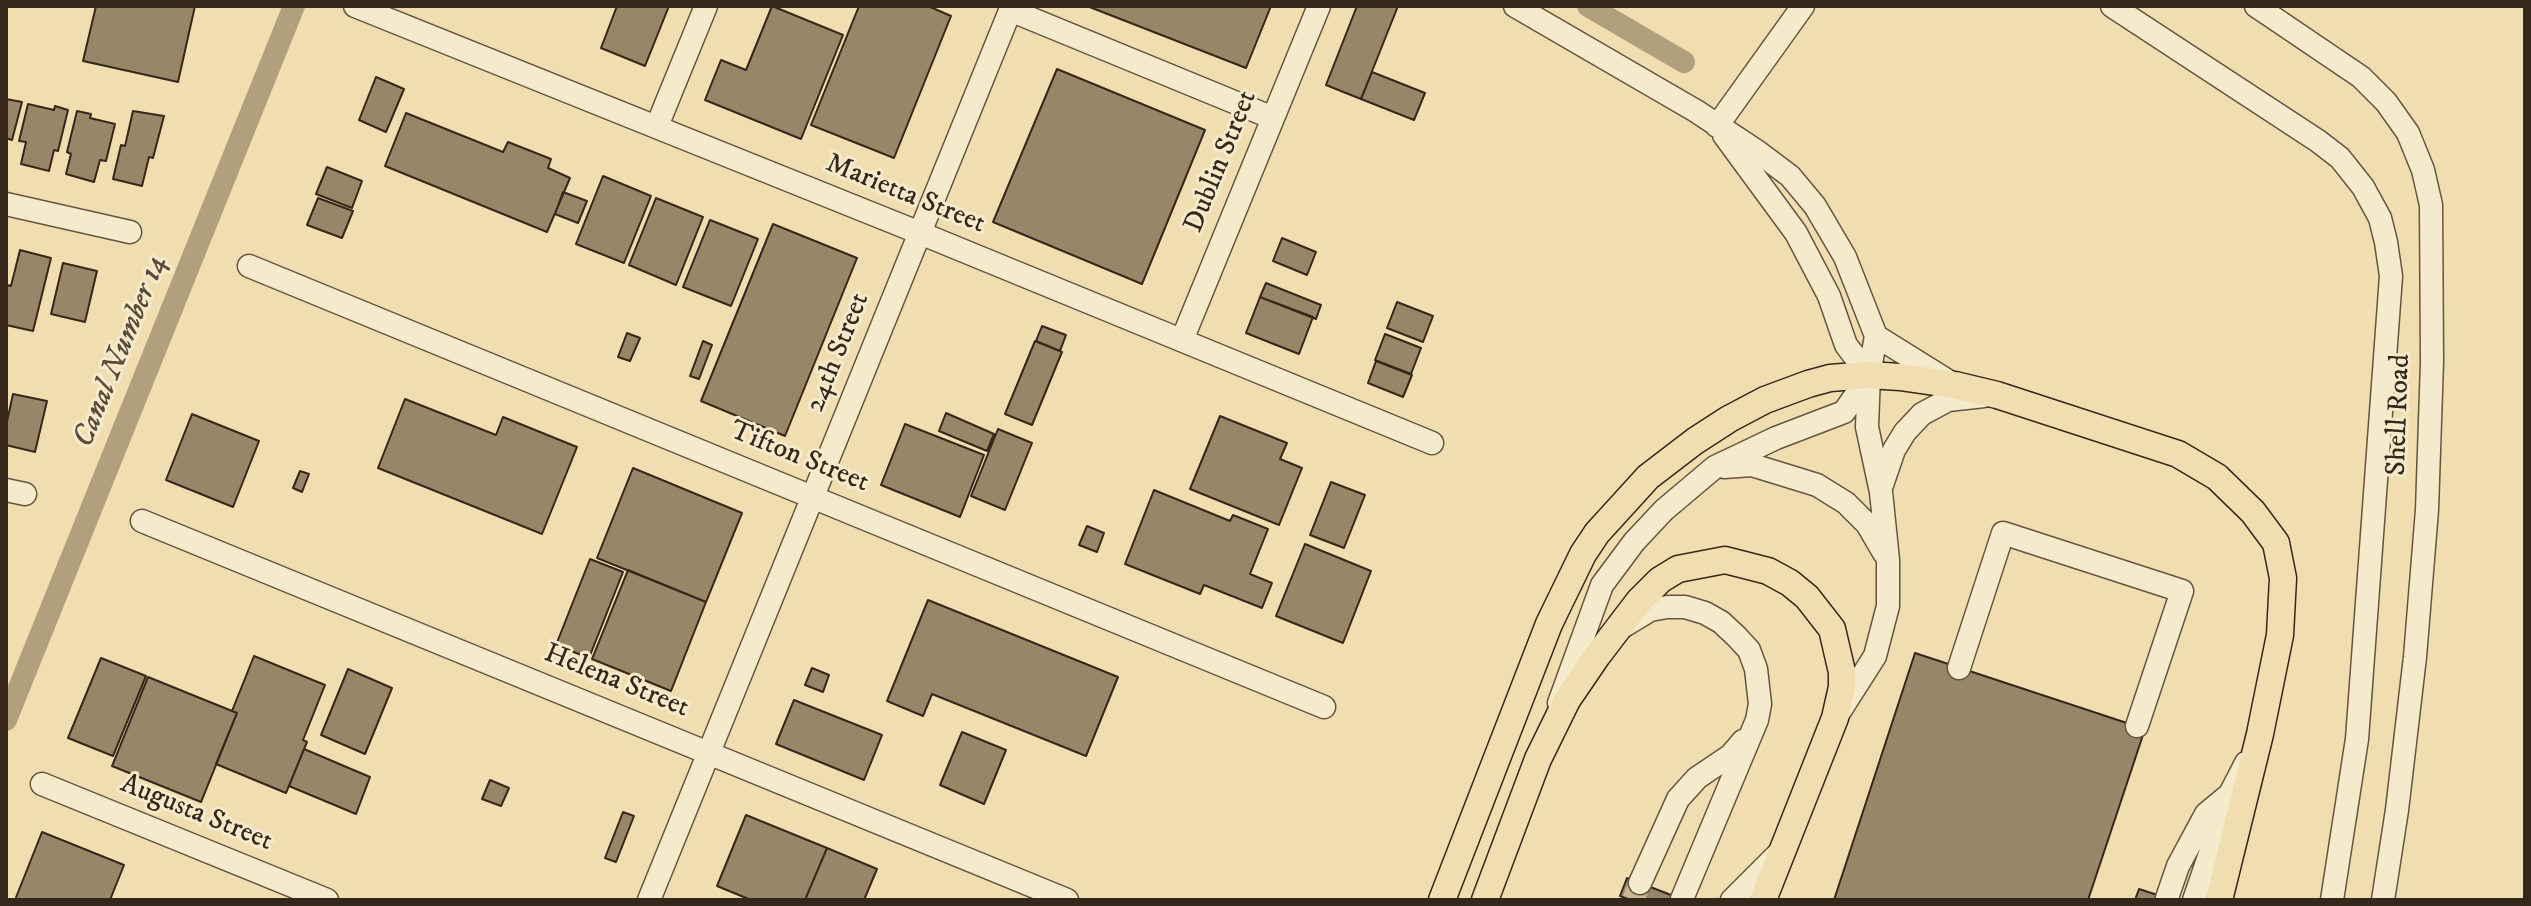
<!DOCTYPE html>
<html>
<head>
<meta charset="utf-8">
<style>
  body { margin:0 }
  #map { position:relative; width:2531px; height:906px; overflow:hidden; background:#f1deb0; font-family:"IM FELL DW Pica",serif }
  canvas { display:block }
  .frame { position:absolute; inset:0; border:8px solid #36271b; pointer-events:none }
</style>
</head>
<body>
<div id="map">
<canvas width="2531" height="906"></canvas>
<div class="frame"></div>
</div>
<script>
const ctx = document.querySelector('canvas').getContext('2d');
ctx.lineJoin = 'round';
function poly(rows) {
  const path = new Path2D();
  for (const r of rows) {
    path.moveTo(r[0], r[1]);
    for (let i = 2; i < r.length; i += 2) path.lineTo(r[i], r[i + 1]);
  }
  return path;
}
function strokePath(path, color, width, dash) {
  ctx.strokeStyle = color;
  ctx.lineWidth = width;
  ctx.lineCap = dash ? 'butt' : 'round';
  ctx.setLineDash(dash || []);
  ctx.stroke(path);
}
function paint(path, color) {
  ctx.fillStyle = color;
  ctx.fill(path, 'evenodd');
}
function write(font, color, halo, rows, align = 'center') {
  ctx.font = font + ' "IM FELL DW Pica",serif';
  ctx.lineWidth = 6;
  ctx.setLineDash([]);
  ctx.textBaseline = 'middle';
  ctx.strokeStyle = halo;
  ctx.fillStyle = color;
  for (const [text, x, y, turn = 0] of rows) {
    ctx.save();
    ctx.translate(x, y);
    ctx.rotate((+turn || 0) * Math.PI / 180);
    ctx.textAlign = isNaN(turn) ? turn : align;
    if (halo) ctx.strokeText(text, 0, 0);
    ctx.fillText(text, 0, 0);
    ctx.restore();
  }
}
strokePath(poly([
  [1588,6,1684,62],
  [6,720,294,6]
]), '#b1a07d', 22);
const building = poly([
  [96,6,195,6,178,82,83,61,96,6],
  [617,6,669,6,645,66,601,48,617,6],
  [772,6,843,35,801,139,705,100,721,60,746,70,772,6],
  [859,6,928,6,951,16,894,158,811,125,859,6],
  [1087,6,1271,6,1246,68,1087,6],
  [1357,6,1398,6,1361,99,1326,85,1357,6],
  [1057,69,1205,130,1142,284,993,222,1057,69],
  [1372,72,1425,93,1414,120,1361,99,1372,72],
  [376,77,404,89,386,132,359,120,376,77],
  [6,99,22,102,12,140,6,138,6,99],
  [28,104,54,110,55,106,68,110,58,151,54,150,49,171,21,164,26,142,19,141,28,104],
  [77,111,91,114,90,118,115,124,106,161,100,160,94,182,66,174,71,154,67,152,77,111],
  [133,111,164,116,153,158,149,157,142,186,113,179,121,145,125,146,133,111],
  [406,113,503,152,508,142,551,159,548,168,570,178,547,232,385,166,406,113],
  [327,167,362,181,352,208,316,194,327,167],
  [603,176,651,196,624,263,576,244,603,176],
  [563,192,587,201,578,223,555,214,563,192],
  [318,198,353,211,342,238,307,225,318,198],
  [656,198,703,217,676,285,629,265,656,198],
  [710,220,758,239,731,306,683,287,710,220],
  [773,224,857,258,785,436,701,401,773,224],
  [1282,238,1316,252,1307,275,1273,261,1282,238],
  [20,250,51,258,33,331,6,325,6,288,7,285,11,286,20,250],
  [63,263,97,271,85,322,51,314,63,263],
  [1266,283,1321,305,1316,319,1260,297,1266,283],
  [1260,297,1313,317,1299,354,1246,333,1260,297],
  [1397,302,1433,316,1423,342,1387,328,1397,302],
  [1042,326,1066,335,1060,351,1036,341,1042,326],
  [627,333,640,338,630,361,618,357,627,333],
  [1385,334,1421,348,1411,374,1375,360,1385,334],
  [703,341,712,345,699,379,690,376,703,341],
  [1035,341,1062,352,1032,425,1005,414,1035,341],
  [1376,361,1412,375,1403,397,1368,383,1376,361],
  [13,394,47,401,35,452,6,445,6,426,13,394],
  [405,399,496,435,503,417,577,447,542,534,378,468,405,399],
  [946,413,994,434,987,451,939,431,946,413],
  [192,414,259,441,233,507,166,480,192,414],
  [1220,416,1287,443,1280,459,1302,468,1279,525,1190,489,1220,416],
  [905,424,984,455,960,517,881,485,905,424],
  [998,429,1032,443,1005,510,971,496,998,429],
  [633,468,742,513,706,602,597,558,633,468],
  [300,471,309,474,302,492,293,488,300,471],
  [1331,482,1365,495,1344,548,1310,535,1331,482],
  [1154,490,1230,521,1233,515,1268,529,1250,574,1272,583,1262,608,1204,585,1200,594,1125,564,1154,490],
  [1087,526,1104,533,1097,552,1079,545,1087,526],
  [1305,544,1371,571,1343,643,1276,616,1305,544],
  [590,559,623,572,589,658,556,645,590,559],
  [628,570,706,602,671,691,592,659,628,570],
  [928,600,1118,677,1086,756,932,694,923,716,887,701,928,600],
  [1915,653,2145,729,2088,900,1834,900,1915,653],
  [254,656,325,685,303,740,307,742,286,793,216,764,237,713,232,711,254,656],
  [101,658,146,676,113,756,68,738,101,658],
  [812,668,829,675,823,692,805,685,812,668],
  [348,669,392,688,365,754,321,735,348,669],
  [148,677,237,713,201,802,112,766,148,677],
  [794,700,882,735,864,780,776,744,794,700],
  [962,732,1006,750,984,804,940,785,962,732],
  [304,749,370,777,356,814,289,786,304,749],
  [490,780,509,788,501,806,482,799,490,780],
  [623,812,634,816,616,862,605,858,623,812],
  [746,815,827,848,805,900,751,900,717,886,746,815],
  [42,832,124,865,110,900,15,900,42,832],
  [827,848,877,869,864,900,805,900,827,848],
  [1627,878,1684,900,1631,900,1620,896,1627,878],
  [2139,889,2173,900,2135,900,2139,889]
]);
paint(building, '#978668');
strokePath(building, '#36271b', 2);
strokePath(poly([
  [1633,900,1640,883]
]), '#ccb992', 22, [22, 11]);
const minor = poly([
  [355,6,920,233,1432,443],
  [1515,6,1696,111,1758,152,1790,176,1815,206,1845,257,1876,336,1869,375,1867,427,1881,492,1888,560,1888,606,1875,656,1838,714],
  [2112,6,2318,141,2340,158,2363,187,2380,218,2386,242,2391,276,2357,739,2332,900],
  [2256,6,2361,77,2386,102,2408,133,2423,170,2431,205,2432,362,2427,510,2415,657,2397,810,2383,900],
  [1010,10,1273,118],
  [657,126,706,6],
  [1717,126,1803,6],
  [1724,135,1796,233,1829,296,1846,345,1869,375],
  [6,204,130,232],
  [249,266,1324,707],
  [1876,336,1953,384],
  [1182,340,1319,6],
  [1724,467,1752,465,1817,485,1846,503,1867,524,1884,553],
  [1882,485,1894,450,1905,432,1922,414,1948,400,1984,396],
  [6,490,25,494],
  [142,521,1067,900],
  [1622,627,1650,610,1667,607,1685,607,1705,613,1721,622,1736,636,1749,650,1756,669,1760,704,1757,720,1682,899],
  [1959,668,2003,533,2182,591,2137,726],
  [1559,703,1602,585,1634,542,1664,510,1715,467,1776,438,1844,412,1869,376],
  [42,784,327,900],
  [1640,883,1678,799,1697,778,1731,755,1743,741],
  [2167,898,2178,866,2206,814,2229,795],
  [649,900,1012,6],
  [1732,900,1780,852],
  [2194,900,2231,792,2246,763]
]);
const major = poly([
  [1442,900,1549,624,1583,554,1597,533,1648,477,1695,441,1729,419,1765,400,1808,384,1830,378,1869,375,1900,377,1955,385,1997,395,2178,454,2217,477,2253,512,2276,543,2283,578,2280,635,2260,734,2219,900],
  [1485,900,1538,759,1567,700,1597,656,1639,601,1660,580,1678,569,1725,560,1768,571,1790,583,1807,597,1832,629,1842,672,1842,687,1835,718,1763,900]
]);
strokePath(minor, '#655540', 25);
strokePath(major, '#36271b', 29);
strokePath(minor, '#f6eacc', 22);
strokePath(major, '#f1deb0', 26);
write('28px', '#36271b', '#f6eacc', [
  ["Dublin Street",1222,162,-68],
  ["Marietta Street",905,195,22],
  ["24th Street",839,353,-68],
  ["Shell Road",2400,415,-88],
  ["Tifton Street",799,458,22],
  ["Helena Street",616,682,22],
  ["Augusta Street",196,814,22]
]);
write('italic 30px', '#5b4b38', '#f6eacc', [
  ["Canal Number 14",122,352,-68]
]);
</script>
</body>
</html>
